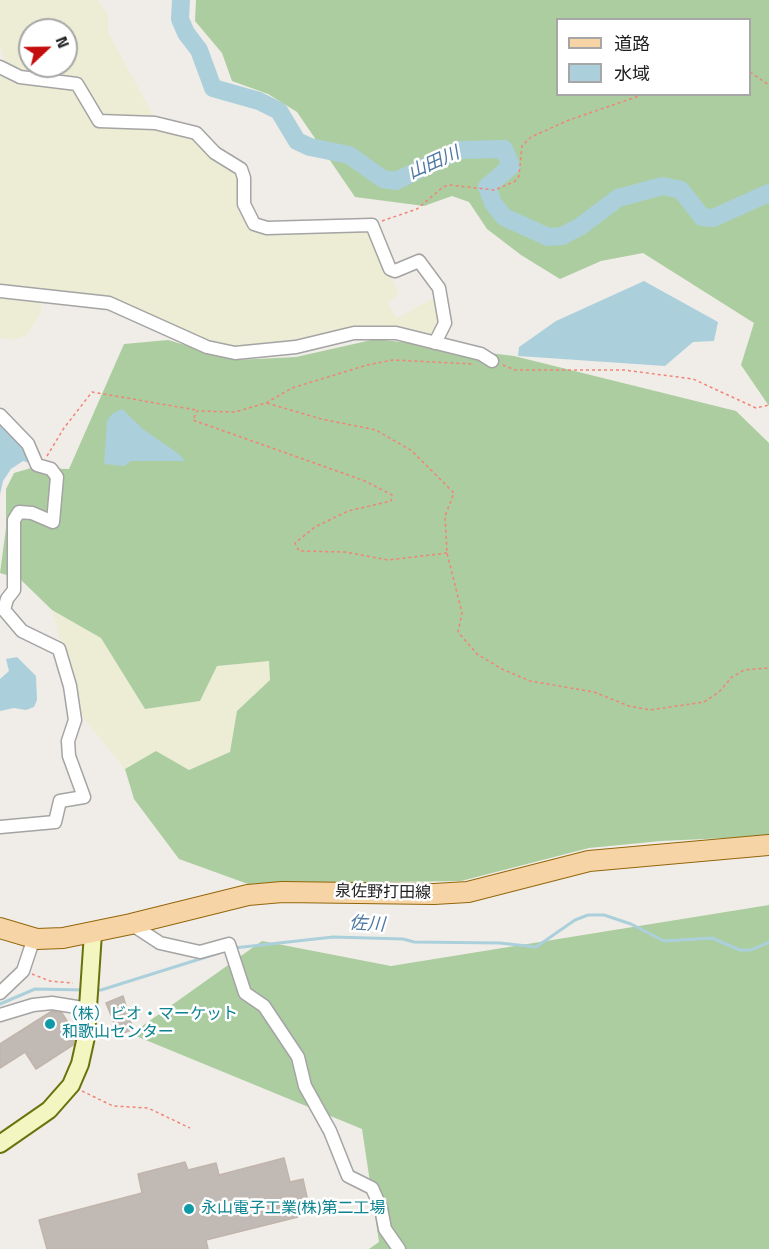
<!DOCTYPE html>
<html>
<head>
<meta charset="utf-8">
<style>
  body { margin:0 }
  #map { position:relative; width:769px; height:1249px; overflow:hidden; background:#f0ede8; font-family:"Titillium Web","Noto Sans JP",sans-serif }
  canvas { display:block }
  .legend { position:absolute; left:556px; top:18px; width:195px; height:78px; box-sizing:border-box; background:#fff; border:2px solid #a6a6a6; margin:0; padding:8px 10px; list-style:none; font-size:18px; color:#202020 }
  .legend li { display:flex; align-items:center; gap:12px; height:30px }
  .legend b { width:30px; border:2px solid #a6a6a6 }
  .north { position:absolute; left:18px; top:18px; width:60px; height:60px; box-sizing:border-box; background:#fff; border:2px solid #a6a6a6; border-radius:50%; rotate:68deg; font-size:16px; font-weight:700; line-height:24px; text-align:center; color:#202020 }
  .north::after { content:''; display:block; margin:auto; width:21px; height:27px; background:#c40d0d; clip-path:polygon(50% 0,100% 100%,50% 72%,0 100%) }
</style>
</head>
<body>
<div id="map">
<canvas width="769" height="1249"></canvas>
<ul class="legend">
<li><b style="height:8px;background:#f6d4a6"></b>道路</li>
<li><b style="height:16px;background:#abd0db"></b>水域</li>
</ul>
<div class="north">N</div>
</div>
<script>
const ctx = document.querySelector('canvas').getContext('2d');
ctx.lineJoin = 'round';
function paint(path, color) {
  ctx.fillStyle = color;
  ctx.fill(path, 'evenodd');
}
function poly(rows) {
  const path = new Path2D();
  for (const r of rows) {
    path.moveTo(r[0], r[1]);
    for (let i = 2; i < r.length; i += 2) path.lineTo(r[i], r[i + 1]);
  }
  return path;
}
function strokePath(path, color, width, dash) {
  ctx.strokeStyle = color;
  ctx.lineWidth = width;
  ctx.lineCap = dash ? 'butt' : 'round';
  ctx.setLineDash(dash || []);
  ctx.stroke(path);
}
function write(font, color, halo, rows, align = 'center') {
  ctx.font = font + ' "Titillium Web","Noto Sans JP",sans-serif';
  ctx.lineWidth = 5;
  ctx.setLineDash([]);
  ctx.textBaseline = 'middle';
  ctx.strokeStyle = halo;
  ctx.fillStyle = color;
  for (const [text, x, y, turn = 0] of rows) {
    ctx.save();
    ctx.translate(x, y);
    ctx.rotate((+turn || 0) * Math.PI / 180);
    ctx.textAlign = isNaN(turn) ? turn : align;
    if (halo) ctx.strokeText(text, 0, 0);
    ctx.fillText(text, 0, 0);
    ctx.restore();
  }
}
paint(poly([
  [0,0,98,0,108,15,108,32,154,117,107,118,93,109,87,88,79,80,18,73,7,68,0,46],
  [30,30,66,30,66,66,30,66],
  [0,74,77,88,99,126,153,125,192,136,236,170,252,226,370,229,399,294,387,303,397,318,438,296,442,323,433,340,395,330,234,349,206,342,110,298,0,287],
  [0,295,42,300,41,312,27,335,14,340,0,338],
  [52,610,101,638,145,709,200,701,217,666,269,661,270,680,237,711,230,752,188,770,156,751,125,769,83,718]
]), '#ecedd4');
paint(poly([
  [196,0,769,0,769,406,741,365,754,323,643,253,601,261,560,279,521,255,487,229,469,202,452,196,424,206,355,197,297,112,268,94,232,81,222,53,195,21],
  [558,20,750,20,750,94,558,94],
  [376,339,514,356,736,411,769,443,769,836,661,841,589,848,461,881,248,884,179,859,134,799,125,769,156,751,189,770,230,752,237,711,270,680,269,661,217,666,200,701,145,709,101,638,52,610,20,579,0,573,6,528,6,489,14,473,31,468,69,469,124,344,168,340,236,360,296,357],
  [769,905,769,1249,369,1249,379,1242,362,1129,131,1034,262,941,391,966]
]), '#accd9f');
paint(poly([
  [644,281,718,322,714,341,693,342,665,366,518,356,519,347,556,321],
  [122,409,143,429,179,454,185,461,131,461,124,466,104,464,107,421,112,414],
  [0,423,24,447,30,463,23,461,11,469,3,481,0,495],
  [17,657,36,676,37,700,34,707,26,710,14,708,0,711,0,679,9,671,6,659]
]), '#abd0db');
strokePath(poly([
  [234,948,333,937,403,939,414,942,500,943,536,947,575,920,588,915,604,915,631,924,664,941,712,938,740,950,751,950,769,942],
  [94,990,101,990,219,953],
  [0,1004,35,989,84,990]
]), '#abd0db', 3);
strokePath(poly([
  [181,0,180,19,186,33,199,50,213,88,259,101,279,111,297,141,310,147,349,155,383,179,396,181,459,150,504,149,511,166,487,187,493,203,504,217,548,237,562,236,581,226,618,198,663,186,681,190,702,217,713,218,769,193]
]), '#abd0db', 18);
const building = poly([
  [123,996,133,1029,119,1035,106,1003,123,996],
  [52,1011,62,1013,76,1035,73,1045,36,1069,25,1052,0,1068,0,1044,52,1011],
  [284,1158,290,1182,303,1179,307,1197,294,1201,298,1217,206,1240,208,1249,47,1249,39,1220,142,1193,138,1174,185,1162,188,1170,216,1163,219,1175,284,1158]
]);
paint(building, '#c1b9b4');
strokePath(building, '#c1b5ab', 1.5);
const street = poly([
  [0,67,20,77,77,84,99,121,155,123,196,133,215,153,241,169,244,178,244,204,254,224,267,228,372,225,390,269,395,271,419,261,439,288,445,323,435,343],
  [0,291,109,303,207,347,235,353,296,347,354,333,396,333,481,354,492,361],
  [0,415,28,444,37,465,51,469,57,477,53,522,32,513,19,512,14,520,14,590,7,599,4,610,22,631,59,649,70,686,75,720,68,741,69,756,84,797,60,801,55,822,0,827],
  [131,924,160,943,200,952,229,944,245,993,264,1006,298,1057,305,1086,330,1131,348,1176,372,1188,381,1208,385,1229,399,1249],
  [0,993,23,971,34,938],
  [0,1015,33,1005,52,1003,89,1009]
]);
const secondary = poly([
  [0,1144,49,1110,71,1085,80,1064,86,1037,93,933]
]);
const primary = poly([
  [0,928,37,939,63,938,131,924,248,895,282,892,434,894,468,892,589,861,769,845]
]);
strokePath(street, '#a4a4a4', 15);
strokePath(secondary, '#68730c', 20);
strokePath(primary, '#93660a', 22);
strokePath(poly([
  [750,72,769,85],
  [382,221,417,209,443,187,450,185,494,190,514,182,519,176,522,146,531,137,569,120,645,94],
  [503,365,515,370,624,370,693,379,756,408,769,405],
  [267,403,321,419,376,430,412,451,454,493,445,516,447,553,462,613,458,632,477,654,502,669,530,681,594,692,629,706,650,710,704,702,719,692,732,677,744,670,769,668],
  [47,456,64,428,92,392,196,410],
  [447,553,388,560,345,552,299,551,295,543,315,527,348,511,391,501,392,495,365,481,193,420,197,411,235,412,266,403,292,388,367,365,393,360,473,364],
  [32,974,50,981,73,983],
  [82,1091,113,1106,148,1108,190,1128]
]), '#f18477', 1.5, [3, 3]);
strokePath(street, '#fff', 12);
strokePath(secondary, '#f3f6c0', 16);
strokePath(primary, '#f6d4a6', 20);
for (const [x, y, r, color] of [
  [50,1024,6,"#0f9aa8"],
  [189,1209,6,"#0f9aa8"]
]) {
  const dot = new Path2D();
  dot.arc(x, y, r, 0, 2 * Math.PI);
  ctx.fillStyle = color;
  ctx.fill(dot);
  strokePath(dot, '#fff', 2);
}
write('16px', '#202020', '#fff', [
  ["泉佐野打田線",383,893,1]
]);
write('16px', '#0d838f', '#fff', [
  ["（株）ビオ・マーケット",62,1015],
  ["和歌山センター",62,1033],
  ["永山電子工業(株)第二工場",201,1209]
], 'left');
write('italic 18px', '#4f79a3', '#fff', [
  ["山田川",434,164,-24],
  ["佐川",367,925,3]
]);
</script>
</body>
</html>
